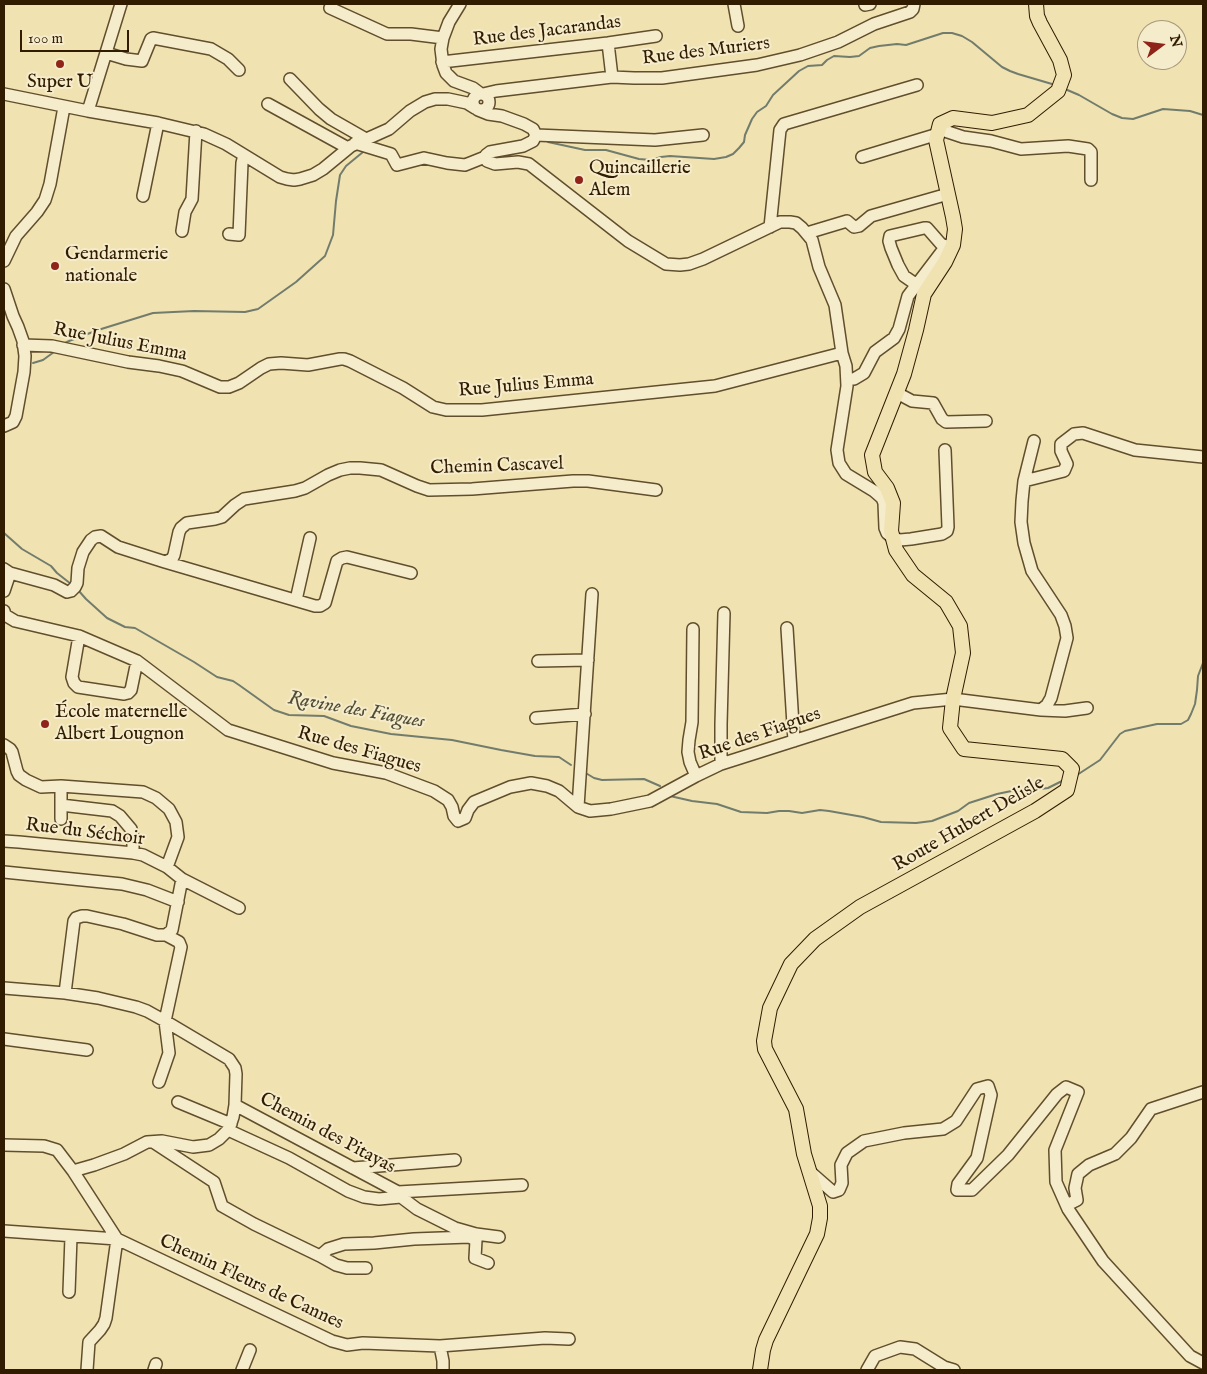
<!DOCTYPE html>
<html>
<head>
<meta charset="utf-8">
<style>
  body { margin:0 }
  #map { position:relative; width:1207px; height:1374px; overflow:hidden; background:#f0e2b1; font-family:"IM FELL English",serif }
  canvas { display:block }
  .frame { position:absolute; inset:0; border:5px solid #311c00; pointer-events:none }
  .north { position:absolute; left:1137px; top:20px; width:50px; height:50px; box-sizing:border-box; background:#f5eccc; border:1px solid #a7997a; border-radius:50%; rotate:75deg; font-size:14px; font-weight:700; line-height:20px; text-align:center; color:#311c00 }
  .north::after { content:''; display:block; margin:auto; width:18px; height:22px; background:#8f2418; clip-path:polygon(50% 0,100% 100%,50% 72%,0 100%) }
  .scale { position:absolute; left:20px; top:30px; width:109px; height:22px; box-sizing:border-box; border:2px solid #311c00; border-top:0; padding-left:6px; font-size:15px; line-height:18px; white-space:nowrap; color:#311c00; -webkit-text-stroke:4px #f5eccc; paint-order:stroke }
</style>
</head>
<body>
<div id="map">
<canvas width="1207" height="1374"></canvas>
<div class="frame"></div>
<div class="north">N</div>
<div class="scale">100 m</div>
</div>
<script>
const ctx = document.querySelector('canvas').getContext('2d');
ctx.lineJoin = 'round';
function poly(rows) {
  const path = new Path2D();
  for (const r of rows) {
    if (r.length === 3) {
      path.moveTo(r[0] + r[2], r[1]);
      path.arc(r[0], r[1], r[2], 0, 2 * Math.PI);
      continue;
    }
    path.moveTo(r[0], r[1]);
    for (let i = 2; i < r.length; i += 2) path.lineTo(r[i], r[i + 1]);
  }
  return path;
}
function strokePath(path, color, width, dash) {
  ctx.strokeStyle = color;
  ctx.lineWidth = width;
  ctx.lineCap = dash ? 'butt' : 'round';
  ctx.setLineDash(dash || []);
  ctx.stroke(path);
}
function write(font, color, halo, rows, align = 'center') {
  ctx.font = font + ' "IM FELL English",serif';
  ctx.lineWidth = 4;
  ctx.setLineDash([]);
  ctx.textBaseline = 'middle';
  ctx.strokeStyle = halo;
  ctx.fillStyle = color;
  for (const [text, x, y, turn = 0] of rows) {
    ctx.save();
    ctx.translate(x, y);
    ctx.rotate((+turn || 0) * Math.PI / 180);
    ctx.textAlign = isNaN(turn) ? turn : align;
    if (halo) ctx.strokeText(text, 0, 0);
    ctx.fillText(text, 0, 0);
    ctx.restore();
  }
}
strokePath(poly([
  [1065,89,1079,95,1112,114,1122,118,1133,119,1163,109,1190,111,1203,115],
  [548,142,585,150,606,150,639,159,651,160,661,157,670,156,714,159,726,157,733,154,739,148,744,142,745,135,752,119,757,112,766,106,773,95,799,71,808,66,822,65,827,60,834,56,850,57,859,56,870,48,879,46,897,44,906,45,943,33,952,33,962,36,972,42,1002,67,1010,71,1018,74,1052,84],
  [63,344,69,341,98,330,153,313,194,311,245,312,258,309,296,282,325,256,333,235,336,201,340,175,346,166,363,152],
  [33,363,43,360,54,352],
  [4,533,22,549,51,566,57,573,71,584],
  [78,590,86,599,107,618,125,627,135,628,194,662,217,677,233,681,239,685,274,710,289,715,324,716,351,726,391,734,452,740,501,750,535,756,559,757,571,765],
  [584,772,594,778,602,780,644,779,660,786],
  [1077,775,1100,760,1120,734,1125,731,1157,724,1181,724,1188,720,1191,714,1195,704,1197,690,1198,676,1203,663],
  [670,796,692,801,717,804,741,812,767,813,779,811,789,811,802,813,820,810,829,811,863,817,881,822,916,823,932,821,958,811,969,803,997,794,1021,789,1040,789,1048,788,1062,781]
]), '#727c6d', 2);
const minor = poly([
  [460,4,449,22,443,38,441,49,443,65,446,73,454,81,473,88,481,94],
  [734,4,738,26],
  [865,5,870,4],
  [330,8,387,34,411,34,443,38],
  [608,43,612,77],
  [106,53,126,59,142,61,151,39,153,38,211,49,228,59,239,70],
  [442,62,608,43,656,36],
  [290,79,319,109,331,119,366,139],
  [481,102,8],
  [4,94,88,111,121,4],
  [483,94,496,91,612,77,634,78,662,78,757,65,800,55,838,42,874,24,910,12,913,9,914,4],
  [268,104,348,148],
  [478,110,488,114,502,116,524,124,533,129,536,135,533,141,523,146,490,152,486,155,486,159,487,161,495,164,518,162,529,164,628,241,666,264,680,265,689,264,703,259,780,222,790,222,796,223,802,228,812,240,819,267,835,305,842,353,846,366,847,386,837,450,839,463,846,474,874,491,882,498,884,503,885,528,887,533,893,538,900,540,911,539,942,534,947,531,948,527,945,450],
  [88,111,158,123,204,134,226,144,280,177,287,179,294,180,300,179,313,175,323,169,351,146,389,129,410,111,425,102,435,99,448,99,467,103,475,108],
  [939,129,963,137,991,141,1021,149,1068,146,1088,149,1091,152,1091,180],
  [536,135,655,140,703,135],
  [355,143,391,154,397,165,424,158,447,163,465,165,485,157],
  [862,157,938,134],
  [143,196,158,123],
  [770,227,780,130,784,124,917,85],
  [182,231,185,212,192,199,196,131],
  [807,233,847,221,854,227,859,226,871,216,948,194],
  [229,234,239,235,242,163,244,155],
  [4,261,16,236,37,212,45,200,50,184,64,107],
  [917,285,904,276,898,265,891,248,889,241,890,236,924,228,927,228,941,244,946,246,953,245],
  [4,289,13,316,18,327,23,341,25,356,24,372,16,416,13,422,4,426],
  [23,345,52,346,128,362,159,366,182,371,220,387,229,387,239,383,261,368,269,364,281,363,308,365,340,359,344,359,350,361,403,388,433,407,446,410,482,410,715,386,842,353],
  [847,378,854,379,864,373,875,352,894,338,899,329,908,296,946,246],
  [897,393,912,401,933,403,942,419,946,422,986,421],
  [1034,441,1024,481,1022,501,1021,522,1024,543,1032,571,1061,615,1065,626,1067,638,1051,698,1047,705,1041,710],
  [1024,481,1064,471,1067,464,1061,451,1061,444,1074,434,1083,433,1135,450,1203,457],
  [165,562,315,606,320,606,325,603,337,561,342,558,347,557,411,573],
  [10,573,54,585,67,592,71,591,75,587,77,583,78,568,83,552,91,540,95,537,101,536,118,547,165,562,172,559,174,555,179,532,181,528,187,523,215,519,222,517,235,505,244,499,295,491,305,488,328,475,340,470,350,468,360,468,381,470,417,486,429,490,472,489,573,481,588,481,656,490],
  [4,591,10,573,4,569],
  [296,600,310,538],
  [4,611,5,615,15,621,79,636,137,661,228,730,333,763,386,773,434,791,448,800,452,807,454,816,458,821,465,818,468,810,474,802,510,787,531,783,547,786,559,791,578,807,590,811,611,809,650,801,696,776,721,764,913,703,953,699,1041,710,1065,711,1087,708],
  [787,628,794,741],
  [693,629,692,722,689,740,688,752,690,762,696,776],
  [79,636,72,677,74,683,78,687,124,694,128,693,131,690,137,661],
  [538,661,588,660],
  [536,718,585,714],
  [4,745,10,749,12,752,17,771,19,775,26,780,41,787,61,786,143,792,156,798,169,809,176,822,178,837,167,867],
  [721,764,721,724,724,613],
  [61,805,112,811,120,816,131,829,133,837,133,853],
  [578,807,592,594],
  [61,819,61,786],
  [4,841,19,842,133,853,143,855,167,867,182,879,239,908],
  [4,872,122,884,147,890,178,902],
  [4,988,65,993,98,998,136,1007,147,1011,165,1021,229,1059,235,1068,236,1074,235,1105,233,1117,229,1129,219,1139,209,1145,193,1147,162,1141,147,1142,124,1154,94,1165,73,1171],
  [65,993,74,921,76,918,82,916,87,916,123,924,157,935,166,935,172,930,182,879],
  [4,1039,87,1050],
  [159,1082,169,1053,165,1021,181,947,179,942,166,935],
  [178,1102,231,1124],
  [235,1105,398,1192,522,1185],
  [228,1130,289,1158,348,1191,364,1197,379,1199,401,1197],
  [153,1142,214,1182,222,1206,254,1224,320,1256,336,1265,347,1268,366,1268],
  [4,1145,44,1146,57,1150,73,1171,117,1239],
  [353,1168,455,1160],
  [809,1171,833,1192,839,1190,842,1183,841,1165,847,1153,864,1141,904,1133,943,1129,956,1121,977,1089,988,1086,991,1095,977,1158,958,1184,957,1190,972,1190,1008,1155,1057,1094,1066,1087,1078,1092,1055,1150,1056,1182,1068,1209,1103,1261,1190,1356,1203,1363],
  [398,1192,401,1197,417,1209,455,1228,476,1234,499,1237],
  [1067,1205,1077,1200,1075,1188,1078,1174,1089,1165,1115,1154,1131,1138,1151,1109,1203,1092],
  [4,1231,117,1239,332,1341,347,1345,363,1343,440,1346,443,1361,443,1370],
  [320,1256,328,1249,344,1244,374,1243,414,1239,469,1237,476,1240,475,1258,488,1263],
  [69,1292,71,1237],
  [440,1346,545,1338,569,1339],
  [87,1370,89,1342,100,1330,104,1324,106,1318,117,1239],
  [154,1370,156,1364],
  [242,1370,250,1350],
  [867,1370,875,1356,900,1347,915,1349,944,1367,954,1370]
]);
const major = poly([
  [760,1370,763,1350,766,1340,817,1234,820,1218,820,1206,804,1154,796,1109,765,1049,764,1041,770,1008,791,964,815,939,860,907,1035,811,1067,790,1072,769,1062,759,964,749,950,728,953,699,963,653,960,626,946,602,913,575,896,550,891,531,893,503,887,488,875,472,872,455,904,374,916,330,924,294,945,262,953,245,955,229,953,217,936,140,940,124,953,118,992,123,1028,115,1058,91,1064,75,1060,60,1040,23,1037,16,1036,4]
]);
strokePath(minor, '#614e2c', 14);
strokePath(major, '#311c00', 16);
strokePath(minor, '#f5eccc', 11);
strokePath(major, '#f0e2b1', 14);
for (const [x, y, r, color] of [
  [60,64,5,"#8f2418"],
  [579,180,5,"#8f2418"],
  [55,266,5,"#8f2418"],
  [45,724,5,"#8f2418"]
]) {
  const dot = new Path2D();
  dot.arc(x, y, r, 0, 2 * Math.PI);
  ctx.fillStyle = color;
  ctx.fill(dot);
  strokePath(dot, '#f5eccc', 2);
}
write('19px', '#311c00', '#f5eccc', [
  ["Rue des Jacarandas",547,32,-7],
  ["Rue des Muriers",706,52,-7],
  ["Rue Julius Emma",120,343,11],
  ["Rue Julius Emma",526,386,-5],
  ["Chemin Cascavel",497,467,-2],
  ["Rue des Fiagues",760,735,-19],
  ["Rue des Fiagues",359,751,16],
  ["Route Hubert Delisle",969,825,-30],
  ["Rue du Séchoir",85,833,7],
  ["Chemin des Pitayas",327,1134,28],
  ["Chemin Fleurs de Cannes",251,1283,25]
]);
write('19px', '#311c00', '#f5eccc', [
  ["Super U",60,83,"center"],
  ["Quincaillerie",589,169],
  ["Alem",589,191],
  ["Gendarmerie",65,255],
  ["nationale",65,277],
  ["École maternelle",55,713],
  ["Albert Lougnon",55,735]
], 'left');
write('italic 20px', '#514c36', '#f5eccc', [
  ["Ravine des Fiagues",356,711,10]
]);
</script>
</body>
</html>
